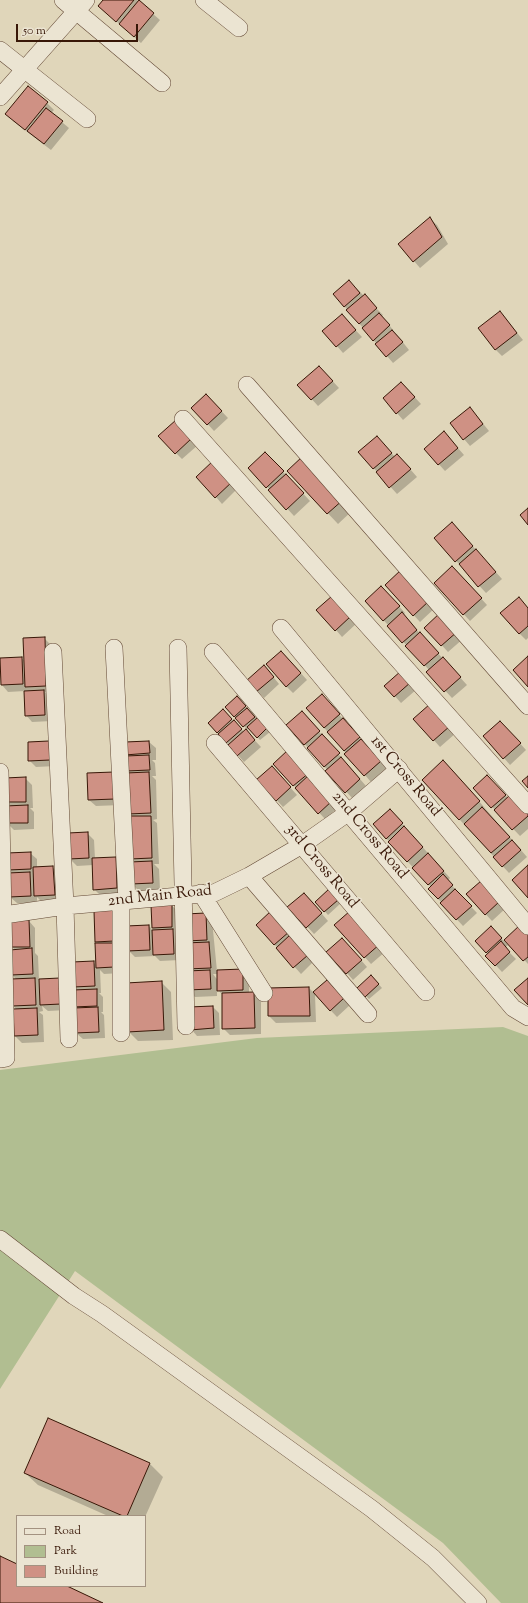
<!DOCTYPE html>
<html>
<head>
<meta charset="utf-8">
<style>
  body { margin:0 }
  #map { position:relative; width:528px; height:1603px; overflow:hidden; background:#e0d6ba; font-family:"Sorts Mill Goudy",serif }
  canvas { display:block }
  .legend { position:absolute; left:16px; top:1515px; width:130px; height:72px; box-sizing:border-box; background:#ebe4d2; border:1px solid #a39281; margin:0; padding:5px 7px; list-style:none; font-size:12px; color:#381707 }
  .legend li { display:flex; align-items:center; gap:8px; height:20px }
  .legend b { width:20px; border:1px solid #a39281 }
  .scale { position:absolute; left:16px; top:24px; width:122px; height:18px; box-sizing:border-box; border:2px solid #381707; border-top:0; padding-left:5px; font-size:12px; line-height:14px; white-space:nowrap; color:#381707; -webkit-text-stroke:3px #ebe4d2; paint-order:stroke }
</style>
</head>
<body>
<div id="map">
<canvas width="528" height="1603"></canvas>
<ul class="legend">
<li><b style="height:5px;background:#ebe4d2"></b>Road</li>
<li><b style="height:11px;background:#b1be91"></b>Park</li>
<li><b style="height:11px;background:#cf9184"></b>Building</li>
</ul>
<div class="scale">50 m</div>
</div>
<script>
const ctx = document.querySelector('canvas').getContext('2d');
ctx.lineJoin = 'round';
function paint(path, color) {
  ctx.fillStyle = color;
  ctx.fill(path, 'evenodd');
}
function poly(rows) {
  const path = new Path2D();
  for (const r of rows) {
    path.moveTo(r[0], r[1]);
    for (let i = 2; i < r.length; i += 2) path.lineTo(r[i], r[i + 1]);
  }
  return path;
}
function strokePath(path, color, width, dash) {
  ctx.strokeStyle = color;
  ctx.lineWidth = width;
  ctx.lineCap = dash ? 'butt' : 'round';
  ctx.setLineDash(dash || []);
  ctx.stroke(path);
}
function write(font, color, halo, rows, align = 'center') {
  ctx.font = font + ' "Sorts Mill Goudy",serif';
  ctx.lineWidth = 3;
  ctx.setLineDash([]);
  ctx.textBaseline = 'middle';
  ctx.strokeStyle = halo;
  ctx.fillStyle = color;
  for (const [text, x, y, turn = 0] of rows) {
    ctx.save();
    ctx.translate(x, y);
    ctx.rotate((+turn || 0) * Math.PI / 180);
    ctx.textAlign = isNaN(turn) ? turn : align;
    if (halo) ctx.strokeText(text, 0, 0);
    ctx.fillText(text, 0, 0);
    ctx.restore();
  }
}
paint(poly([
  [503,1027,528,1036,528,1603,501,1603,443,1543,75,1271,0,1389,0,1070,257,1038]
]), '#b1be91');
paint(poly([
  [104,0,137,0,160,20,141,43,99,6],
  [47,103,54,110,51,113,69,128,51,150,13,121],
  [430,219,437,225,448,244,420,268,414,261],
  [356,288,383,315,382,316,409,350,393,363,334,294],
  [500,312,523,340,502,356,495,349],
  [348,322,362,337,343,353,324,331],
  [326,374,339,388,318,406,299,385],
  [408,390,421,404,403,420,397,413],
  [206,395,228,418,214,431,193,408],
  [476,415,489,431,470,446,464,439],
  [182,428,198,445,182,459,176,453],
  [444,432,464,455,445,471,425,449],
  [383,444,395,457,404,462,417,477,397,494,359,452],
  [272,460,310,501,294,516,250,468],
  [214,461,239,487,222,504,216,497],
  [288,471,353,510,338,524],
  [452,523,502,579,486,593,435,538],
  [459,574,487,605,470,621,435,583],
  [386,585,436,607,420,622],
  [388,594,405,613,403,615,467,685,452,698,428,672,430,671,366,601],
  [332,597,357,623,342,637,336,630],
  [525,605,528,608,528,638,526,640,519,633],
  [448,620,464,638,448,652,426,628],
  [44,638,51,645,52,692,45,692,51,698,52,721,32,722,26,715,25,691,8,692,2,685,21,658,25,661],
  [288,659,307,680,293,693,286,686],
  [401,672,417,689,401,703,386,686],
  [270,673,279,684,264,698,248,681],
  [240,700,270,732,260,740,249,728,246,731,261,747,244,762,210,723,223,710,244,732,247,729,226,707],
  [328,702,387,769,371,782,307,708],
  [430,705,456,733,440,747,415,719],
  [308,719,366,786,352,798,288,725],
  [507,729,526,750,510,765,504,758],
  [48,742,56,766,36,767,29,760],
  [149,742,156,748,156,760,152,760,155,763,156,776,152,776,156,780,157,819,153,820,157,823,159,864,154,864,159,869,160,890,139,891,132,884,136,863,131,858,133,817,129,814,131,774,127,771,126,754],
  [288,751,339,807,325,819,274,764],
  [453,771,527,857,509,873,423,780],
  [88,774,121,805,96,806,89,800],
  [278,774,297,795,283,807,258,780],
  [25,778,32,785,33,808,30,808,34,812,34,829,14,830,7,823,11,806,7,802],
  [494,783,508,798,528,813,528,829,520,836,474,788],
  [396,817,450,878,448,880,458,893,477,913,463,926,429,889,431,887,374,825],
  [87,833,94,840,95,859,116,858,122,864,124,895,101,896,94,889,93,865,77,866,70,859],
  [30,853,37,859,37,868,53,868,60,874,61,901,42,902,37,897,37,903,17,903,10,897,13,874,9,870],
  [481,882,506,908,492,921,467,894],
  [329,891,341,903,328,915,317,902],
  [310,900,328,921,314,934,289,907],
  [171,905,178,911,180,960,160,961,155,956,135,957,128,950,149,926,153,930,152,906],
  [95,912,117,947,121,973,104,974,100,970,101,993,99,993,103,997,103,1012,101,1012,104,1015,105,1038,83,1039,76,1033,74,1006,78,991,74,987,93,962,97,966,99,944,96,941],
  [271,912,313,962,301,974,257,925],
  [205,914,212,920,217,971,242,970,249,977,249,993,254,993,261,1000,261,1034,230,1035,223,1028,223,995,217,989,217,996,195,997,188,990,186,944],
  [213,974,218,974,218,980,216,978],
  [29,921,35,928,35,953,38,956,39,980,60,979,66,986,67,1010,48,1011,42,1006,43,1011,39,1012,43,1015,44,1042,22,1043,15,1036,14,1010,17,1010,13,1006,12,980,17,980,12,975,11,951,15,950,12,947,11,922],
  [336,925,386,951,371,964],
  [497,934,508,945,505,948,516,959,502,972,487,956,489,954,476,941],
  [528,935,528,964,506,940],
  [348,945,367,967,353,980,347,973],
  [374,979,382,988,369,999,366,996],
  [327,981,350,1005,337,1017,315,994,316,1022,276,1023,269,1016,309,988,314,993],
  [161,982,171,992,173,1040,138,1041,128,1031],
  [213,1007,219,1013,220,1035,197,1036,191,1029],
  [48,1420,150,1464,163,1477,145,1517,108,1516,38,1485,25,1473]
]), '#0003');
const building = poly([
  [103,0,134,0,116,22,98,6,103,0],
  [139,0,154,13,134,37,119,24,139,0],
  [28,86,48,102,25,130,5,114,28,86],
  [46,108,63,121,44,144,27,131,46,108],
  [430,217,442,237,413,262,398,244,430,217],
  [349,280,360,293,344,307,333,294,349,280],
  [365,294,377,308,359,324,346,310,365,294],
  [500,311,517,333,495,350,478,328,500,311],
  [379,313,390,325,373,341,362,328,379,313],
  [342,314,356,330,336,347,322,331,342,314],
  [392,330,403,342,386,357,375,344,392,330],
  [319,366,333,381,311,400,297,385,319,366],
  [401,382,415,397,396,414,383,398,401,382],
  [206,394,222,411,207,425,191,408,206,394],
  [470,407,483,424,463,440,450,423,470,407],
  [176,420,192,438,175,454,158,436,176,420],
  [444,431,458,448,438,465,424,449,444,431],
  [377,436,392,453,373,469,358,452,377,436],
  [265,452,284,471,266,488,248,468,265,452],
  [397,454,411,469,389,488,376,472,397,454],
  [303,456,344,499,327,514,287,471,303,456],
  [214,460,234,480,215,498,196,477,214,460],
  [286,474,304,493,286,510,268,490,286,474],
  [528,508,528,525,520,515,528,508],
  [452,522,473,546,455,562,434,538,452,522],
  [476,549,496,572,478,587,459,564,476,549],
  [452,566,482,598,463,615,434,583,452,566],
  [402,569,430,600,413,616,385,585,402,569],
  [381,586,400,606,383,621,365,601,381,586],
  [332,596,351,616,335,631,316,610,332,596],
  [519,597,528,608,528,626,519,634,500,613,519,597],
  [402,612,417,630,402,643,387,626,402,612],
  [441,612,458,631,441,646,424,628,441,612],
  [420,632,439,653,424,666,405,646,420,632],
  [45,637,46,686,25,687,23,638,45,637],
  [281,651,301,673,286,687,266,664,281,651],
  [528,656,528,687,513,670,528,656],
  [22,657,23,684,1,685,0,658,22,657],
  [443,657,461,677,444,692,426,672,443,657],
  [264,665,274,677,256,692,246,681,264,665],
  [401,671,411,682,394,697,384,686,401,671],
  [44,690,45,715,25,716,24,691,44,690],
  [322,694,340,714,324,728,306,708,322,694],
  [237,696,246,706,234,717,225,707,237,696],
  [430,704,450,726,433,741,413,719,430,704],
  [247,708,255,717,243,727,235,718,247,708],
  [223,709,232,719,217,733,208,723,223,709],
  [302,711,320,731,304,745,286,725,302,711],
  [258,717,267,728,257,738,247,727,258,717],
  [343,718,360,737,344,751,327,732,343,718],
  [234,720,242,729,226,743,218,734,234,720],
  [500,721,521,743,503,759,483,736,500,721],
  [246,729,255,740,237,756,228,745,246,729],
  [322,734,340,753,324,767,307,748,322,734],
  [361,739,381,761,364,776,344,754,361,739],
  [49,741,50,760,28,761,28,742,49,741],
  [149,741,150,753,125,755,125,742,149,741],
  [288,750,309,773,293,786,273,764,288,750],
  [149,755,150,770,126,771,126,756,149,755],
  [341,757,360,779,345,793,325,771,341,757],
  [443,760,480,801,459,820,422,780,443,760],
  [272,766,291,787,276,801,256,780,272,766],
  [114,772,115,799,88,800,87,773,114,772],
  [149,772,151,813,128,814,126,773,149,772],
  [310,774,333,800,318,814,295,788,310,774],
  [487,775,506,795,491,808,473,788,487,775],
  [528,776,528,788,522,781,528,776],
  [26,777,26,802,6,802,5,778,26,777],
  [511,794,528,812,528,816,512,830,494,810,511,794],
  [28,805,28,823,6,823,5,806,28,805],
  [482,807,510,837,491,853,464,824,482,807],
  [390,809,403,823,386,839,373,824,390,809],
  [129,816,151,816,152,858,130,859,129,816],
  [404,826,423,847,407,862,388,842,404,826],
  [88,832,89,858,69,859,68,833,88,832],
  [512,840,521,850,502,867,493,857,512,840],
  [31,852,31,869,8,870,7,853,31,852],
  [428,853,444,871,428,885,412,868,428,853],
  [116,857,117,888,93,890,92,858,116,857],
  [152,861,153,883,131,884,130,862,152,861],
  [528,865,528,898,512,880,528,865],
  [53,866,55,895,34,896,33,867,53,866],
  [30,872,31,896,9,897,8,873,30,872],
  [443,874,453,885,438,899,428,889,443,874],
  [481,881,500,901,485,915,466,894,481,881],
  [329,889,338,900,324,912,315,902,329,889],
  [455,889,472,906,456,920,440,903,455,889],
  [304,893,322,913,306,928,287,907,304,893],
  [172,904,172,927,152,928,151,905,172,904],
  [113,910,114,941,95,942,94,911,113,910],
  [271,911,290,931,274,945,256,925,271,911],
  [350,911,380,944,364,958,334,925,350,911],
  [206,913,207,940,186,941,185,914,206,913],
  [29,920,30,947,11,947,10,921,29,920],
  [149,925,150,950,127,951,126,926,149,925],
  [520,925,528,935,528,957,523,961,504,940,520,925],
  [491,926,502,938,486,953,475,941,491,926],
  [173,929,174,954,153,955,152,930,173,929],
  [290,935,308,955,293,968,276,948,290,935],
  [342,938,362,960,346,974,326,952,342,938],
  [501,941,510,952,495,966,485,956,501,941],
  [209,942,211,968,186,969,185,943,209,942],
  [95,943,113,943,114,967,96,968,95,943],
  [32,948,33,974,11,975,10,950,32,948],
  [94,961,95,986,73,987,72,962,94,961],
  [243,969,243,990,217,991,217,970,243,969],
  [210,970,211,989,187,990,187,971,210,970],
  [371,975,379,984,365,997,357,988,371,975],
  [35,978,36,1005,12,1006,11,979,35,978],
  [60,978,61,1004,40,1005,39,979,60,978],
  [528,978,528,1005,514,990,528,978],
  [327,980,344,998,330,1011,313,992,327,980],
  [162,981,164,1030,127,1032,126,983,162,981],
  [309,987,310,1016,268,1016,268,988,309,987],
  [97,989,97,1006,73,1007,73,990,97,989],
  [254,992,255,1028,222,1029,222,993,254,992],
  [213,1006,214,1028,190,1030,189,1007,213,1006],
  [98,1007,99,1032,75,1033,74,1008,98,1007],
  [37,1008,38,1035,14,1036,13,1009,37,1008],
  [48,1418,150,1463,127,1516,123,1516,24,1473,48,1418],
  [0,1556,17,1564,17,1586,67,1586,103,1603,0,1603,0,1556]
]);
paint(building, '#cf9184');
strokePath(building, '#381707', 1);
const street = poly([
  [63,0,162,83],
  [204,0,239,28],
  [0,50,87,119],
  [0,97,86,0],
  [247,385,528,706],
  [183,419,528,805],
  [281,628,528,926],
  [114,648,127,901],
  [178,648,186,1026],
  [53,652,65,906,69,1039],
  [213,652,513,1008,528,1017],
  [215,743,426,992],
  [0,772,6,1058,0,1059],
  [249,876,368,1014],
  [201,893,264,993],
  [4,915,65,906,214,893,249,876,302,845,349,812,399,769],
  [121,1033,121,901],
  [0,1239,74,1296,102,1314,372,1509,433,1558,478,1603]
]);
strokePath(street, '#624734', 18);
strokePath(street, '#ebe4d2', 17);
write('16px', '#381707', '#ebe4d2', [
  ["1st Cross Road",405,777,50],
  ["2nd Cross Road",369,836,50],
  ["3rd Cross Road",321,867,50],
  ["2nd Main Road",160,897,-6]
]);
</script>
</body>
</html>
